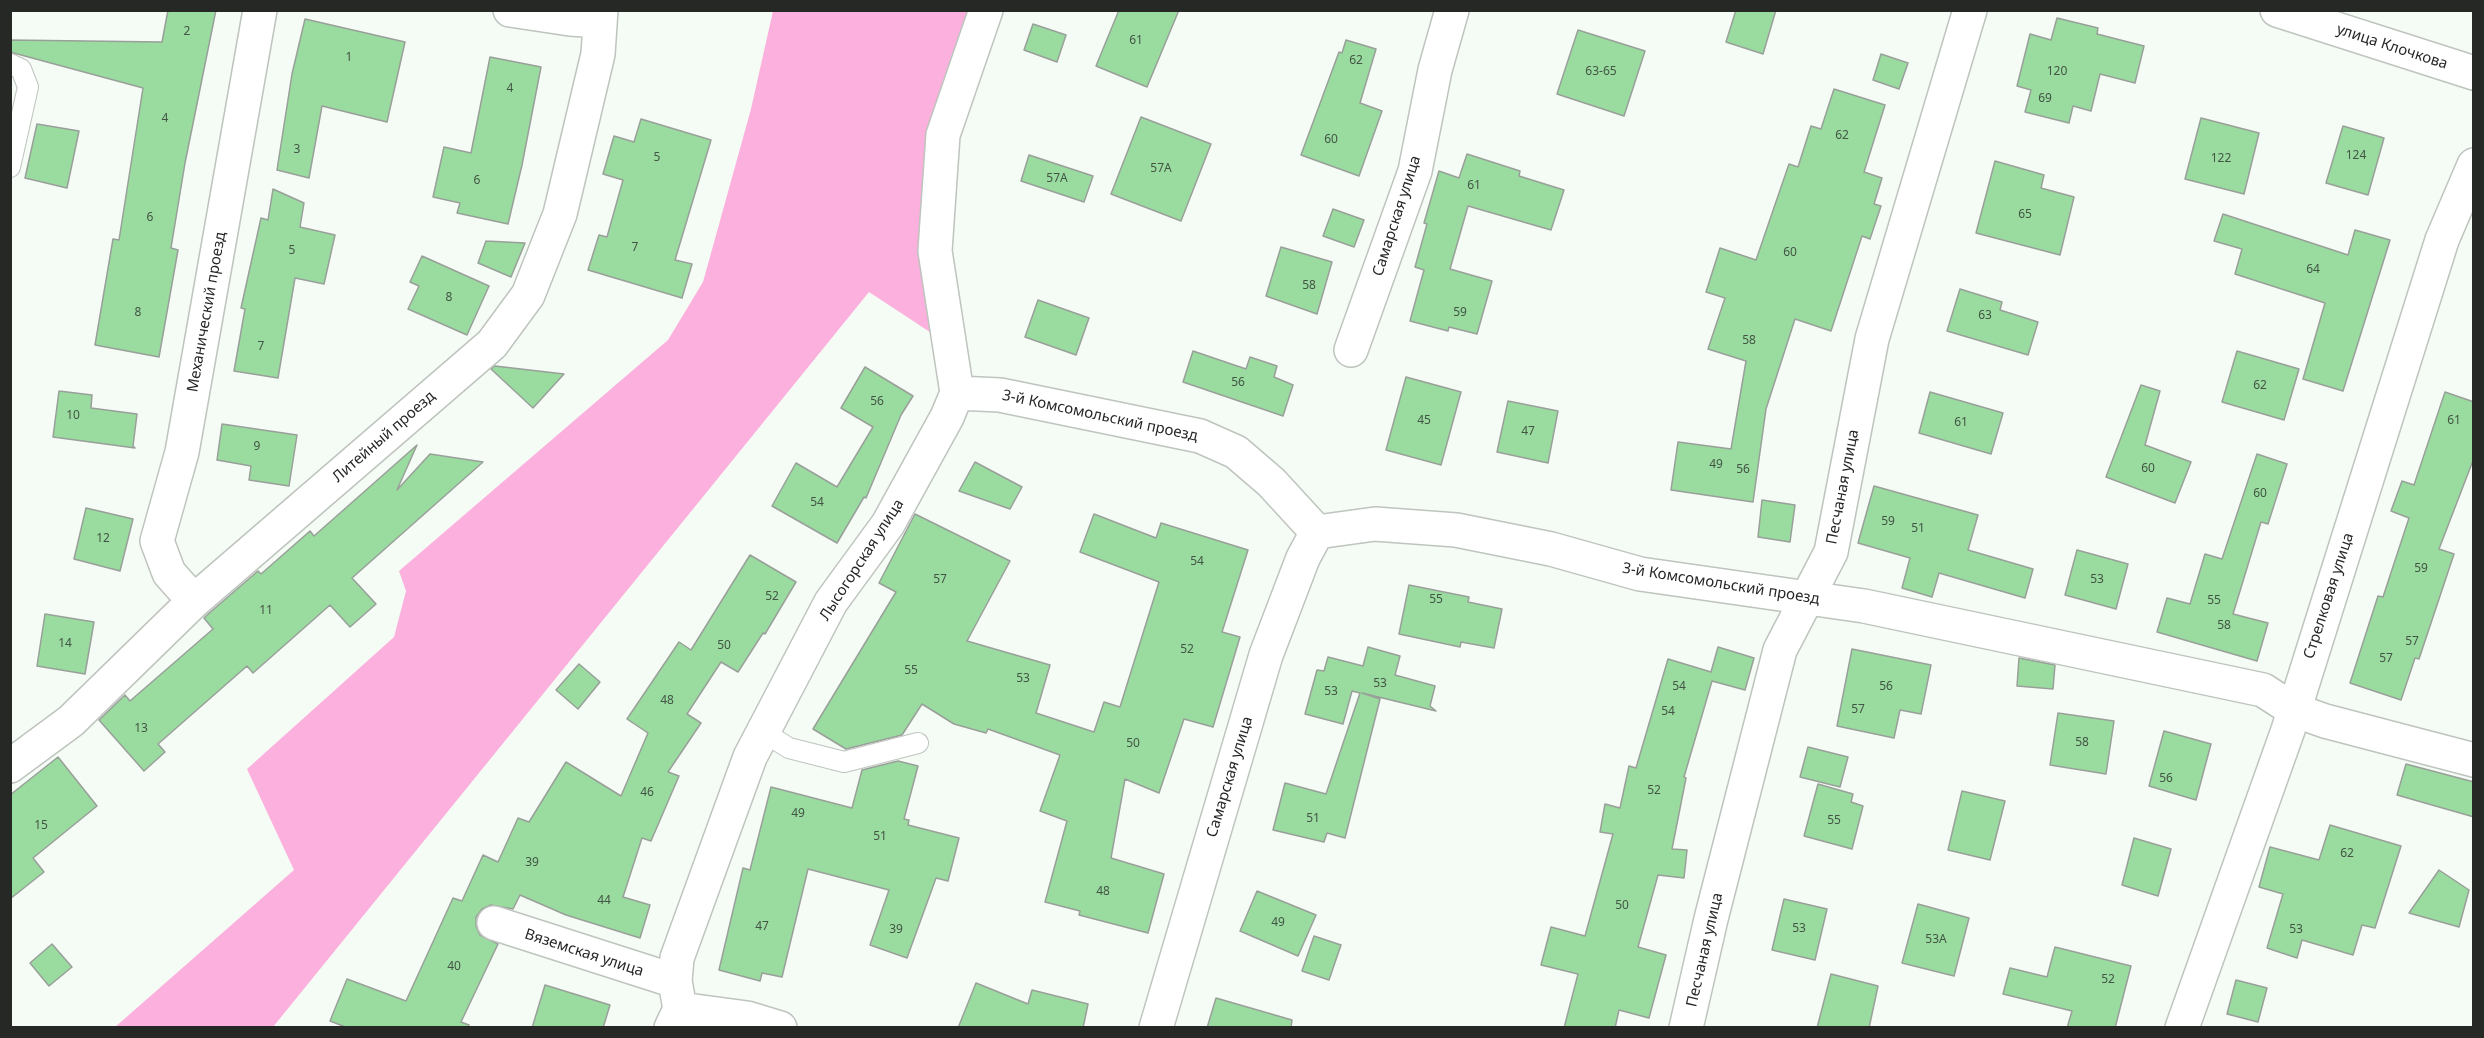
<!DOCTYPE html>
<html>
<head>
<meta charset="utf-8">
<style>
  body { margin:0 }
  #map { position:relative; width:2484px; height:1038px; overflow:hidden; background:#f5fbf5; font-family:"Noto Sans",sans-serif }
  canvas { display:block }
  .frame { position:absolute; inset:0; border:12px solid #262826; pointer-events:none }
</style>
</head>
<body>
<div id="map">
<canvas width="2484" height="1038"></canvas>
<div class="frame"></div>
</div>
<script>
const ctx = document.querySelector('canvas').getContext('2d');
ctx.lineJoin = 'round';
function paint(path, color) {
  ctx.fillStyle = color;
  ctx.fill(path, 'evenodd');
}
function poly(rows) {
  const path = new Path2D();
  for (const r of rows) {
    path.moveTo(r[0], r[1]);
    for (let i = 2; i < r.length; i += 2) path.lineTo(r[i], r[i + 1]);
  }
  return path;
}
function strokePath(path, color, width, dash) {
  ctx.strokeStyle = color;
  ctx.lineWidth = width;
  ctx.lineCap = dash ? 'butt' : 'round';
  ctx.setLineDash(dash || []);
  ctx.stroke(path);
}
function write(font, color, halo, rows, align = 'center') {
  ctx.font = font + ' "Noto Sans",sans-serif';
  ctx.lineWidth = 6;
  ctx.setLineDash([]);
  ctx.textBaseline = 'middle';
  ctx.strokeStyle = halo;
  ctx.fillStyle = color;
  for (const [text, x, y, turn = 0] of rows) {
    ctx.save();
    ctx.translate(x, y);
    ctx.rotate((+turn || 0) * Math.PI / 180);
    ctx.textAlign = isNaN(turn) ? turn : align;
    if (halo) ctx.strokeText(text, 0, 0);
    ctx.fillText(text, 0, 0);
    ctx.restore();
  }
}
paint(poly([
  [773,11,979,11,938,131,939,338,869,292,273,1027,114,1028,294,870,247,769,394,637,406,591,399,571,668,340,703,282,751,109]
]), '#fcb0dd');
const building = poly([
  [168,10,216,10,185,163,171,248,178,250,159,357,95,345,113,239,119,240,143,88,10,52,10,40,162,42,168,10],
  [1119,10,1179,10,1147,87,1096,66,1119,10],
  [1736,10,1776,10,1763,54,1726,42,1736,10],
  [2057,18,2098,28,2097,34,2144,46,2135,83,2100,74,2091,111,2073,106,2069,123,2025,112,2031,90,2017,86,2030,34,2051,40,2057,18],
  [305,19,405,42,387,122,322,106,309,178,277,170,292,74,305,19],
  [1033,24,1066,35,1057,62,1024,50,1033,24],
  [1578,30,1645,51,1624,116,1557,94,1578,30],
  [1346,40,1376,49,1360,103,1382,111,1359,176,1301,155,1339,52,1342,53,1346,40],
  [1881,54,1908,63,1899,89,1873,80,1881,54],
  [490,57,541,67,522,165,508,224,457,213,460,203,433,197,444,147,471,153,490,57],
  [1834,89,1885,105,1864,172,1882,178,1874,204,1881,206,1870,239,1862,236,1831,331,1795,319,1766,409,1753,502,1671,490,1678,442,1731,449,1746,361,1708,349,1725,298,1706,292,1720,248,1756,260,1789,164,1798,167,1811,126,1821,129,1834,89],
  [1141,117,1211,144,1181,221,1111,194,1141,117],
  [2201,118,2259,133,2244,194,2185,179,2201,118],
  [641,119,711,140,675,260,692,264,682,298,588,270,599,235,607,237,623,180,603,174,614,136,634,142,641,119],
  [37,124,79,131,67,188,25,178,37,124],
  [2343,126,2384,138,2368,195,2326,183,2343,126],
  [1467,154,1520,171,1519,176,1564,190,1551,230,1468,206,1450,269,1492,281,1477,334,1449,327,1448,331,1410,321,1424,270,1415,267,1427,224,1424,223,1439,171,1459,178,1467,154],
  [1029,155,1093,176,1084,202,1021,181,1029,155],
  [1995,161,2044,175,2041,188,2074,197,2060,255,1976,233,1995,161],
  [273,189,304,203,300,227,335,235,324,284,295,278,278,378,234,371,245,309,241,308,261,218,268,220,273,189],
  [1333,209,1364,220,1354,247,1323,236,1333,209],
  [2223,214,2348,255,2355,230,2390,240,2343,391,2303,379,2325,303,2235,274,2242,249,2214,241,2223,214],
  [486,241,525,243,511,277,478,263,486,241],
  [1281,247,1332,262,1317,314,1266,296,1281,247],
  [422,256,489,286,467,335,408,309,419,286,410,282,422,256],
  [1960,289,2002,302,2000,310,2038,322,2028,355,1947,331,1960,289],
  [1038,300,1089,318,1076,355,1025,337,1038,300],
  [1193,351,1246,369,1250,357,1277,366,1274,377,1293,385,1283,416,1183,382,1193,351],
  [2237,351,2299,369,2284,420,2222,402,2237,351],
  [495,366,564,374,533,408,491,369,495,366],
  [865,367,913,396,901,415,866,498,864,497,837,543,772,506,796,463,837,487,873,427,841,408,865,367],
  [1406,377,1461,392,1441,465,1386,450,1406,377],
  [2141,385,2160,391,2145,445,2191,462,2175,503,2106,477,2141,385],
  [59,391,92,395,91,408,137,414,133,446,135,448,53,437,59,391],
  [1930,392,2003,413,1991,454,1919,433,1930,392],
  [2445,392,2474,402,2474,458,2439,549,2454,554,2419,659,2415,658,2401,700,2350,683,2378,596,2383,597,2409,518,2391,511,2402,481,2414,485,2445,392],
  [1508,401,1558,411,1548,463,1497,452,1508,401],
  [222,424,297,435,289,486,249,480,251,466,217,460,222,424],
  [417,445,397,490,430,454,483,462,352,578,376,604,350,627,330,605,253,673,247,666,158,744,165,752,144,771,99,720,125,695,130,701,213,629,204,618,207,615,258,571,261,574,310,531,314,536,417,445],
  [2257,454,2287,464,2268,524,2261,522,2233,614,2268,623,2257,661,2157,632,2167,598,2190,604,2205,554,2222,559,2257,454],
  [975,462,1022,487,1010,509,959,491,975,462],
  [1874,486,1978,515,1968,550,2033,569,2025,598,1939,573,1932,597,1902,588,1910,558,1858,543,1874,486],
  [1762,500,1795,505,1790,542,1758,537,1762,500],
  [86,508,133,519,120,571,74,559,86,508],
  [915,514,1010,561,967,641,1050,665,1036,713,1094,732,1104,702,1120,707,1159,582,1080,552,1094,514,1156,538,1161,523,1248,550,1222,632,1240,637,1213,727,1184,719,1159,793,1125,779,1111,858,1164,874,1148,933,1079,915,1080,911,1045,902,1067,821,1040,811,1060,755,988,729,986,733,954,724,922,704,902,735,846,749,813,729,896,592,879,583,915,514],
  [2077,550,2128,564,2116,609,2065,595,2077,550],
  [750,555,796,582,765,634,763,633,738,672,721,662,687,714,701,723,668,772,679,776,651,841,642,838,623,897,650,905,640,938,566,915,520,895,513,909,491,905,482,909,476,917,476,926,480,935,498,944,461,1022,469,1025,468,1028,348,1028,330,1021,347,979,406,1001,453,898,462,901,483,855,498,862,518,818,529,822,566,762,621,796,648,733,627,719,679,642,691,650,750,555],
  [1409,585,1469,597,1468,602,1502,609,1494,648,1461,642,1460,647,1399,634,1409,585],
  [45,614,94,622,85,674,37,666,45,614],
  [1368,647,1400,656,1395,675,1435,686,1430,706,1436,711,1362,693,1380,699,1345,838,1327,833,1324,842,1273,830,1285,783,1326,794,1360,693,1352,691,1343,724,1305,714,1317,670,1324,671,1328,657,1363,666,1368,647],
  [1718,647,1754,658,1745,690,1712,681,1684,777,1686,778,1672,849,1687,850,1684,878,1658,875,1638,947,1666,955,1649,1018,1619,1010,1615,1028,1564,1028,1578,974,1541,965,1551,927,1585,936,1613,834,1600,832,1605,804,1620,808,1629,766,1636,768,1668,659,1711,672,1718,647],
  [1852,649,1931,665,1921,714,1900,710,1894,738,1837,726,1852,649],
  [2019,658,2055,665,2053,689,2017,686,2019,658],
  [579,664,600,682,578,709,556,690,579,664],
  [2058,713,2114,721,2106,774,2050,765,2058,713],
  [2164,731,2211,744,2196,800,2149,786,2164,731],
  [1808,747,1848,757,1840,787,1800,777,1808,747],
  [58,757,97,806,33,858,44,872,10,899,10,795,58,757],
  [898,761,918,766,904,819,909,820,908,825,959,838,948,881,936,878,907,958,870,945,889,890,808,869,782,977,762,973,760,981,719,970,743,868,750,870,771,787,852,808,862,770,898,761],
  [2406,764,2474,782,2474,817,2397,795,2406,764],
  [1818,784,1853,794,1851,802,1863,806,1852,849,1804,836,1818,784],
  [1962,791,2005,801,1990,860,1948,850,1962,791],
  [2330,825,2401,846,2375,928,2362,925,2353,955,2302,940,2297,958,2267,948,2283,894,2259,887,2270,847,2319,860,2330,825],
  [2134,838,2171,849,2158,896,2122,885,2134,838],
  [2439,870,2469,890,2459,927,2409,913,2439,870],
  [1257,891,1316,915,1298,956,1240,931,1257,891],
  [1784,899,1827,909,1815,960,1772,950,1784,899],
  [1918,904,1969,918,1954,976,1902,963,1918,904],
  [1314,936,1341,945,1329,980,1302,971,1314,936],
  [52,944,72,967,49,986,30,963,52,944],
  [2055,947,2131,966,2115,1028,2067,1028,2072,1011,2003,994,2010,968,2047,977,2055,947],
  [1831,974,1878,986,1869,1028,1817,1028,1831,974],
  [2236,980,2267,988,2258,1022,2227,1014,2236,980],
  [976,983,1028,1004,1032,990,1088,1004,1083,1028,958,1028,976,983],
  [545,985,610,1005,603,1028,532,1028,545,985],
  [1216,998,1292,1020,1291,1028,1207,1028,1216,998]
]);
paint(building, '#9adca0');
strokePath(building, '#999f99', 1.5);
const service = poly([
  [10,64,21,69,28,87,10,167],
  [763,732,789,748,844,762,918,743]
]);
const minor = poly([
  [510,10,570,19,600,21],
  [2277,10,2474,73],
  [1351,350,1415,171,1435,70,1452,10],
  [957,393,1000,395,1200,436,1236,452,1271,482,1317,532,1375,524,1456,530,1551,549,1640,574,1864,606,2263,690,2294,710,2325,721,2474,760],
  [194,601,169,573,157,541,182,452,260,10],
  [10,766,71,721,194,601,492,344,528,295,560,214,598,54,601,10],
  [494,923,675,981],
  [680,1009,747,1018,780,1028],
  [671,1028,680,1009,675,981,677,958,750,757,831,602,888,524,947,417,957,393,935,251,943,135,986,10],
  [1156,1028,1266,655,1303,558,1317,532],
  [1686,1028,1711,919,1780,650,1831,552,1872,339,1970,10],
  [2182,1028,2288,730,2442,240,2474,165]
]);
strokePath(service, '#bec4be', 22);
strokePath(minor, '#bec4be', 36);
strokePath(service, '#fff', 20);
strokePath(minor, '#fff', 33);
write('12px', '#435544', null, [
  ["2",187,32],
  ["61",1136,41],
  ["1",349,58],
  ["62",1356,61],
  ["63-65",1601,72],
  ["120",2057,72],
  ["4",510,89],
  ["69",2045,99],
  ["4",165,119],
  ["62",1842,136],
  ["60",1331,140],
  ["3",297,150],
  ["124",2356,156],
  ["5",657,158],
  ["122",2221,159],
  ["57А",1161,169],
  ["57А",1057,179],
  ["6",477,181],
  ["61",1474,186],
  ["65",2025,215],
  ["6",150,218],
  ["7",635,248],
  ["5",292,251],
  ["60",1790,253],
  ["64",2313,270],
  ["58",1309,286],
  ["8",449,298],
  ["8",138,313],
  ["59",1460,313],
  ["63",1985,316],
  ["58",1749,341],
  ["7",261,347],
  ["56",1238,383],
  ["62",2260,386],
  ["56",877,402],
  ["10",73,416],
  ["45",1424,421],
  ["61",2454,421],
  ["61",1961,423],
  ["47",1528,432],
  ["9",257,447],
  ["49",1716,465],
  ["60",2148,469],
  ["56",1743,470],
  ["60",2260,494],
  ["54",817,503],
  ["59",1888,522],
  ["51",1918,529],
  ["12",103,539],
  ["54",1197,562],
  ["59",2421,569],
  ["57",940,580],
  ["53",2097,580],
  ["52",772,597],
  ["55",1436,600],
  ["55",2214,601],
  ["11",266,611],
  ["58",2224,626],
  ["57",2412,642],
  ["14",65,644],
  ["50",724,646],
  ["52",1187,650],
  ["57",2386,659],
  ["55",911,671],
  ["53",1023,679],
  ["53",1380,684],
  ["54",1679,687],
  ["56",1886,687],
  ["53",1331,692],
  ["48",667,701],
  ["57",1858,710],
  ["54",1668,712],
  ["13",141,729],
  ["58",2082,743],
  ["50",1133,744],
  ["56",2166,779],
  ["52",1654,791],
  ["46",647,793],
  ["49",798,814],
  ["51",1313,819],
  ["55",1834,821],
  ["15",41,826],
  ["51",880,837],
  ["62",2347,854],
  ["39",532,863],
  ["48",1103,892],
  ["44",604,901],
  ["50",1622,906],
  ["49",1278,923],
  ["47",762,927],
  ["53",1799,929],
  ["39",896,930],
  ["53",2296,930],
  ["53А",1936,940],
  ["40",454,967],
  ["52",2108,980]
]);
write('15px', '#262826', '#fff', [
  ["улица Клочкова",2392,47,18],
  ["Самарская улица",1397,216,-72],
  ["Механический проезд",207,312,-80],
  ["3-й Комсомольский проезд",1100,416,12],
  ["Литейный проезд",384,437,-41],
  ["Песчаная улица",1843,487,-79],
  ["Лысогорская улица",862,560,-57],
  ["3-й Комсомольский проезд",1721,584,9],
  ["Стрелковая улица",2329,596,-72],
  ["Самарская улица",1230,777,-73],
  ["Песчаная улица",1705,950,-77],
  ["Вяземская улица",584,953,18]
]);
</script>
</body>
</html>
